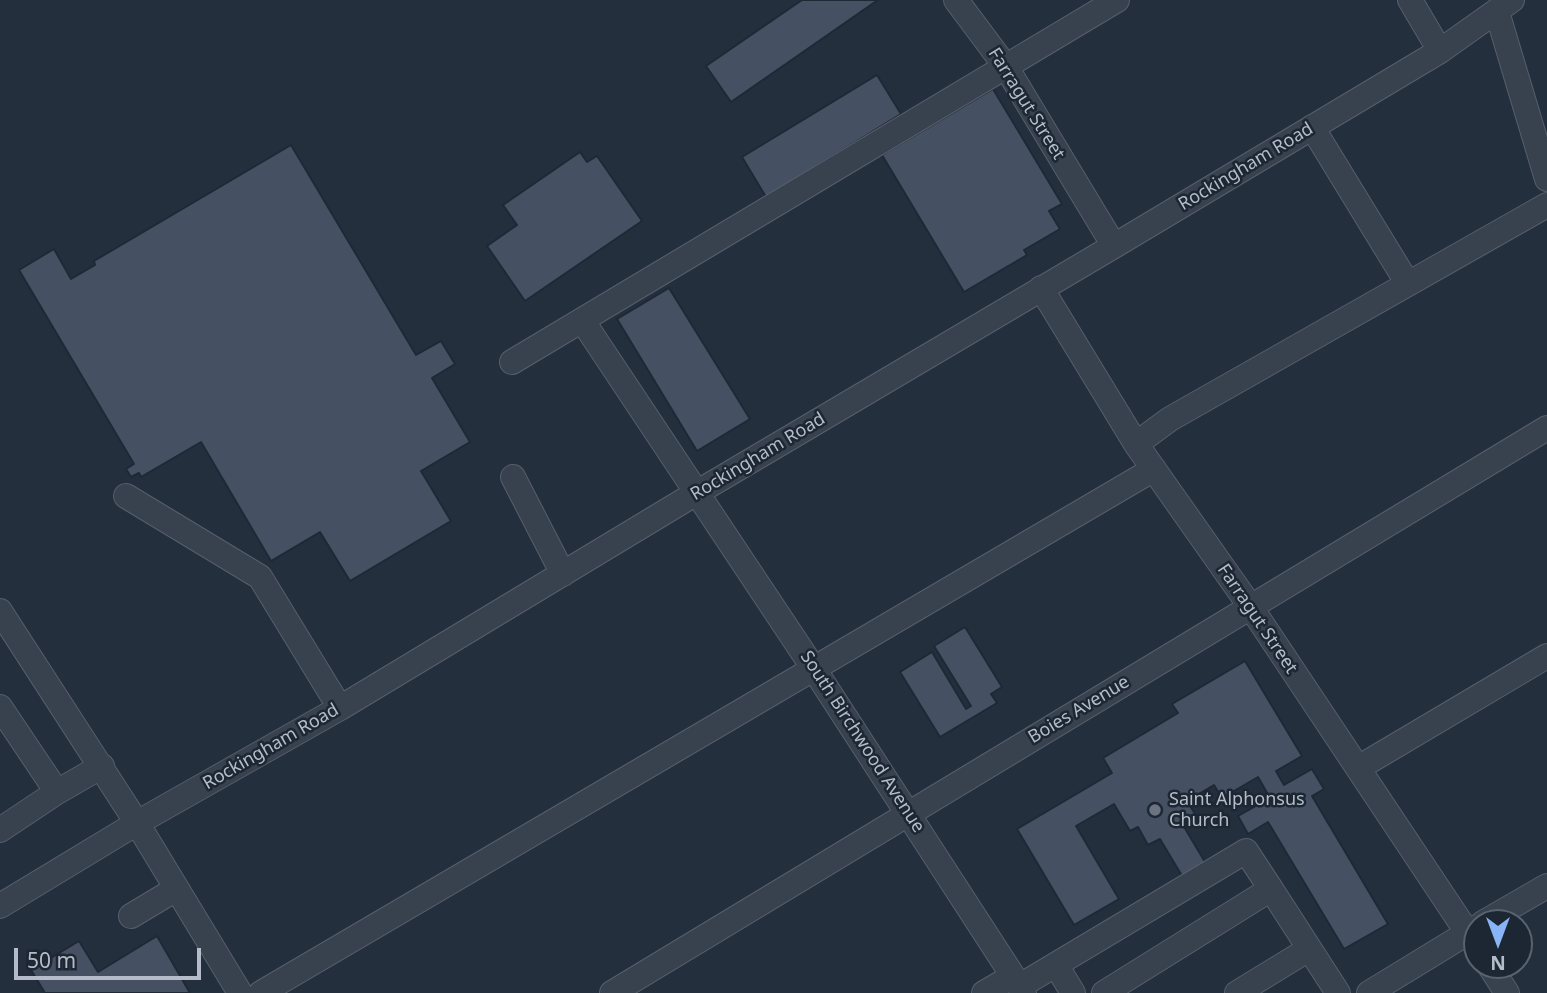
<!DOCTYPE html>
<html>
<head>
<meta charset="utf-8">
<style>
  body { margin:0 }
  #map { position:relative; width:1547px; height:993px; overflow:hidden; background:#242f3e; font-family:"Noto Sans",sans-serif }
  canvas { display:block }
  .north { position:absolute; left:1463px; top:909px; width:70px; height:70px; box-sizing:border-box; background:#1d2633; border:2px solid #59626f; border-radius:50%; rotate:180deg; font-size:19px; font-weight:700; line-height:28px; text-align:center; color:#b4bcc9 }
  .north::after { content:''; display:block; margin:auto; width:24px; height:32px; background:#8ab4f8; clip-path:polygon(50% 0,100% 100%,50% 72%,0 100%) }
  .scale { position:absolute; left:14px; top:948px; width:187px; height:32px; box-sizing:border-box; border:4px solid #b4bcc9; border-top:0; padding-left:9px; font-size:21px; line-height:24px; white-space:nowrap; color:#b4bcc9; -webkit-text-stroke:5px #1d2633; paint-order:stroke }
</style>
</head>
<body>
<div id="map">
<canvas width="1547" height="993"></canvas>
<div class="north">N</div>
<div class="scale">50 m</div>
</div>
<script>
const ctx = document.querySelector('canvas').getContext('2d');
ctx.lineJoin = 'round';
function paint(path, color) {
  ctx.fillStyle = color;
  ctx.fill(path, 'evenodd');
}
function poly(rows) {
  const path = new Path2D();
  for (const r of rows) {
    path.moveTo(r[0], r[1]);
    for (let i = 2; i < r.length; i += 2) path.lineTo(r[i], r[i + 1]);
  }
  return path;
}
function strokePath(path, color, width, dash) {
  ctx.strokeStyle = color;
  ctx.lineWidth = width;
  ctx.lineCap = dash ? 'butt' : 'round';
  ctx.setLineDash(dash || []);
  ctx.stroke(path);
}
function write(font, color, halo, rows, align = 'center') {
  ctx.font = font + ' "Noto Sans",sans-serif';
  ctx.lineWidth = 5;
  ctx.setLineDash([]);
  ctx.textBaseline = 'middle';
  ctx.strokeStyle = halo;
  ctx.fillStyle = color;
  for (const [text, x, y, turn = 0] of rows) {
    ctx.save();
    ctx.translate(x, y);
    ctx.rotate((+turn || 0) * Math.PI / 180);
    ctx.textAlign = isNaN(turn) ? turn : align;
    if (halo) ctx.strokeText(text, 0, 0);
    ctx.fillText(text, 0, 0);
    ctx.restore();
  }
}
const building = poly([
  [802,0,878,0,731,102,706,66,802,0],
  [877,75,901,114,766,197,742,157,877,75],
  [993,89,1062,204,1049,211,1060,229,1024,250,1027,255,964,292,882,155,993,89],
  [291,145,416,355,441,341,455,364,432,378,470,442,421,471,451,521,350,581,320,532,271,561,201,442,141,477,139,473,131,477,126,469,134,464,19,270,54,249,71,279,95,265,94,261,291,145],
  [580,152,587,162,597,156,642,221,525,301,487,246,517,225,503,205,580,152],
  [669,288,750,419,697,451,617,319,669,288],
  [965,627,1002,687,991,694,997,703,940,737,900,672,932,652,966,709,971,706,934,646,965,627],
  [1245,661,1302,756,1276,771,1284,785,1312,769,1324,789,1312,796,1388,924,1344,949,1268,822,1248,834,1238,816,1270,798,1258,777,1222,798,1214,785,1187,801,1197,817,1183,825,1208,867,1185,881,1160,839,1148,845,1138,827,1130,831,1114,804,1076,826,1119,899,1074,925,1017,829,1112,773,1103,758,1178,713,1172,704,1245,661],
  [157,936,190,993,45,993,31,970,79,941,98,972,157,936]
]);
paint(building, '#455162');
strokePath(building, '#1f2835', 2);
const minor = poly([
  [956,0,1006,67,1114,246],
  [1410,0,1440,51],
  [1497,12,1547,179],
  [1312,127,1408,284],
  [1041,288,1136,444,1250,606,1477,947],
  [582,320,814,669,1024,993],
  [512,362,1117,0],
  [1136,444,1170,419,1547,205],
  [513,477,563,574],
  [126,496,260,577,340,708],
  [0,611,137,823,240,993],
  [0,707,57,792,102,766],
  [1358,768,1547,656],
  [0,830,57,792],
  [0,906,137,823,340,708,698,492,1114,246,1440,51,1512,0],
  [131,916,176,889],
  [1483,923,1547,886],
  [1056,965,1073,993],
  [1489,965,1507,993],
  [1020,986,1246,851,1271,889],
  [261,993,1154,469],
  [612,993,1547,428],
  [984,993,1013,976],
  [1104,993,1271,889,1338,993],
  [1237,993,1309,949],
  [1369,993,1477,927]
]);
strokePath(minor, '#565f6c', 26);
strokePath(minor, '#38414e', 24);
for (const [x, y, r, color] of [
  [1155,810,7,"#6b7280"]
]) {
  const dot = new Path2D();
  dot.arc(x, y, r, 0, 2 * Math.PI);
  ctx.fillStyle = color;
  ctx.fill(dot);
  strokePath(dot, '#1d2633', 2.5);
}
write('18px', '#b4bcc9', '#1d2633', [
  ["Farragut Street",1026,104,58],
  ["Rockingham Road",1246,167,-31],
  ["Rockingham Road",758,457,-31],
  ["Farragut Street",1257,619,56],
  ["Boies Avenue",1079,710,-31],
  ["South Birchwood Avenue",862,742,57],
  ["Rockingham Road",271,747,-30]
]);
write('18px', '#b4bcc9', '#1d2633', [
  ["Saint Alphonsus",1169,800],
  ["Church",1169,821]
], 'left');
</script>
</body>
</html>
